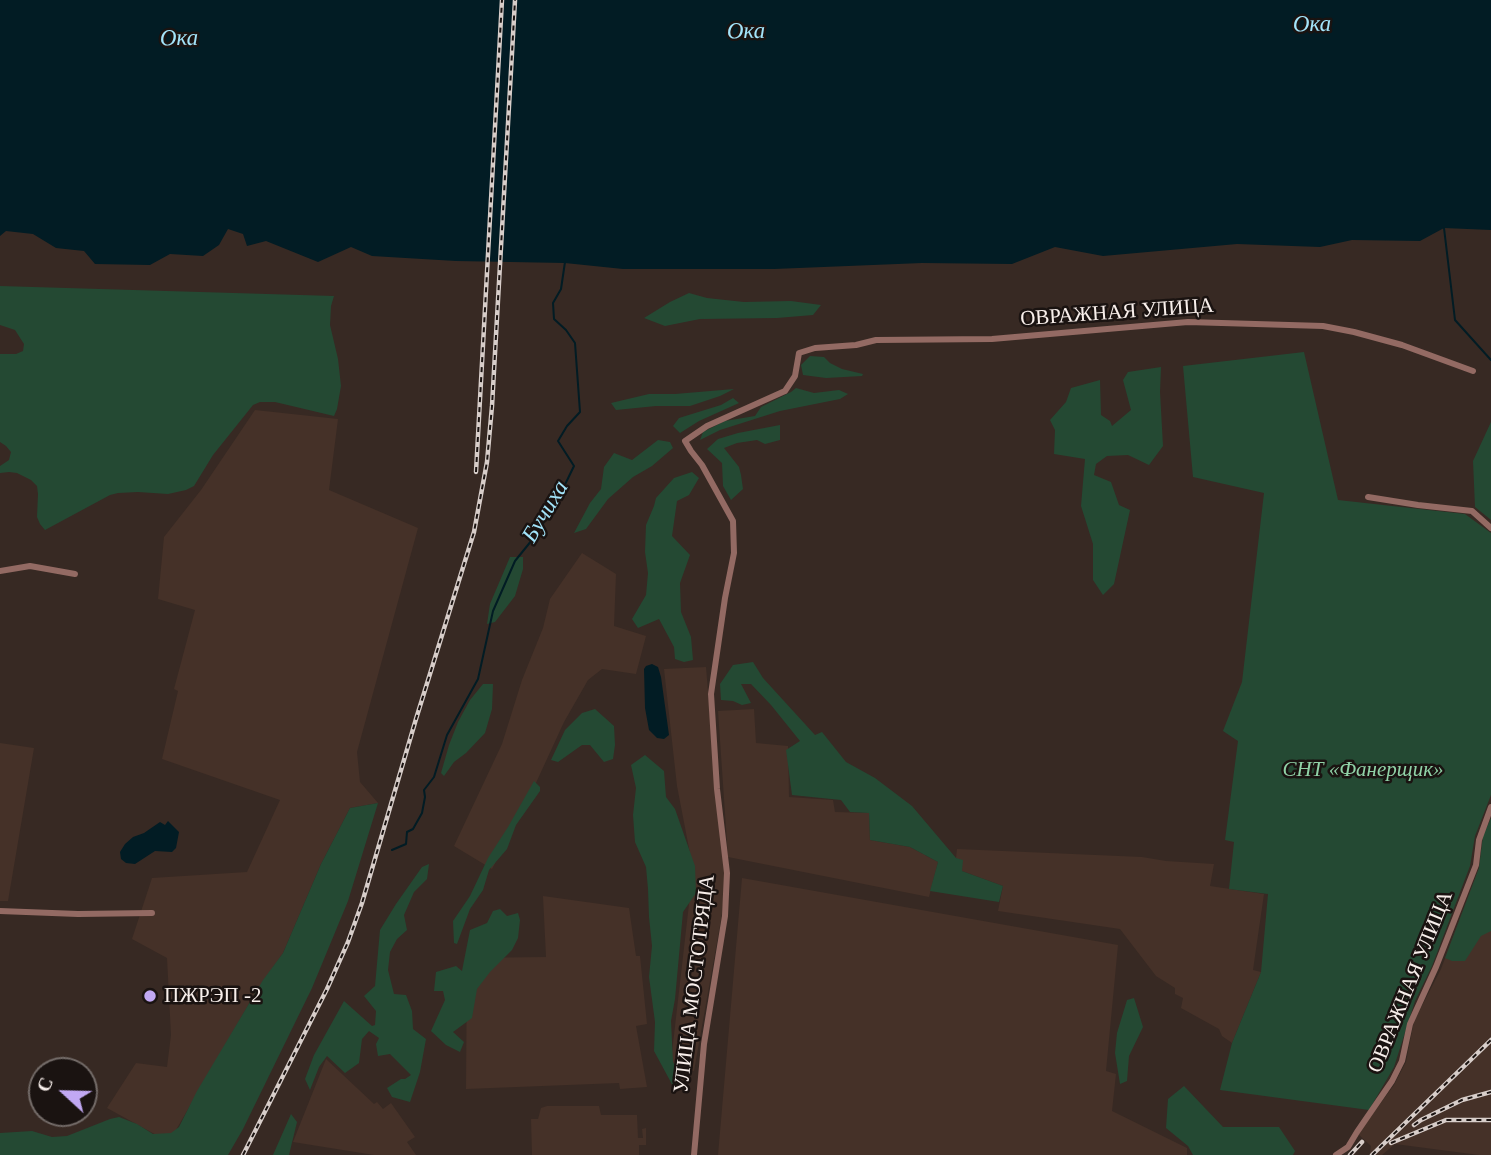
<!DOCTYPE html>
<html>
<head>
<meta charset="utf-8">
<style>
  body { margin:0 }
  #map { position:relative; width:1491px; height:1155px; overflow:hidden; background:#372923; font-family:Georgia,serif }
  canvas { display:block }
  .north { position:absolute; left:28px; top:1057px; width:70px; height:70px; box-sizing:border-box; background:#1a1311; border:2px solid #736b68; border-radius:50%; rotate:292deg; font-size:19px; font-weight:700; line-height:28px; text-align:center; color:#f8efeb }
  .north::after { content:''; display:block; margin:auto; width:24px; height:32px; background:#c1a8f3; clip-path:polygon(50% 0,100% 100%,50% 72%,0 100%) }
</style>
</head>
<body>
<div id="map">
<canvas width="1491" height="1155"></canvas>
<div class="north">С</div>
</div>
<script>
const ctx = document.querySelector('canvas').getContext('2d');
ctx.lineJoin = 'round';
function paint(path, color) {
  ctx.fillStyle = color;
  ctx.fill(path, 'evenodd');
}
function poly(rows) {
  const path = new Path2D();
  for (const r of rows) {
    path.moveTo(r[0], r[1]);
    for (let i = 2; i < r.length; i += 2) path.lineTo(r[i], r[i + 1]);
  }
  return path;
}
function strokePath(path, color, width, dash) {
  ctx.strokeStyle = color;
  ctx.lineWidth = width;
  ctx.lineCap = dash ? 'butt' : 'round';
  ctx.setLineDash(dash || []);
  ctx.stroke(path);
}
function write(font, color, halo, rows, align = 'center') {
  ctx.font = font + ' Georgia,serif';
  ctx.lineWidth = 5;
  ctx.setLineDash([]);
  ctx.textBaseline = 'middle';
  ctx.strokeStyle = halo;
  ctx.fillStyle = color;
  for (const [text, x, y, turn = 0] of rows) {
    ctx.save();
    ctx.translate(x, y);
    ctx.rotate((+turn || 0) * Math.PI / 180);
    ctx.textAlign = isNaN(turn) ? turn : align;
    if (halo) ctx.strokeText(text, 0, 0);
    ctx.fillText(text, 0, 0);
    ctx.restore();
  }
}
paint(poly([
  [255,410,338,419,329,490,418,528,357,752,360,782,378,803,350,808,321,864,283,953,257,990,169,1142,107,1108,136,1063,167,1067,171,1035,167,958,132,939,152,878,247,872,280,800,162,759,178,691,174,689,195,610,158,599,164,537,201,490],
  [582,553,616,574,614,626,646,636,636,674,602,669,588,680,564,722,529,798,492,869,454,846,502,744,522,680,543,628,550,599],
  [706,667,713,752,726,871,722,914,694,1071,670,1070,693,869,677,786,664,669],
  [754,709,756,743,788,746,789,797,833,800,835,812,869,813,870,840,910,847,938,862,929,897,728,857,718,711],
  [0,743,34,748,8,901,0,901],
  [1491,818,1491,1155,1479,1155,1395,1144,1382,1155,1372,1155,1370,1153,1371,1146,1358,1134,1394,1085,1406,1062,1414,1021,1441,969,1479,868,1483,836],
  [957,849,1142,857,1166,861,1214,864,1210,886,1264,894,1253,970,1261,972,1232,1043,1222,1036,1219,1029,1181,1008,1183,998,1175,994,1175,988,1156,976,1120,929,998,911,1003,886,962,871,956,858],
  [742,878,1118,945,1106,1071,1116,1074,1112,1111,1187,1148,1187,1155,718,1155],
  [543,896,629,908,636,956,640,956,647,1024,636,1026,647,1087,620,1089,619,1083,466,1089,467,958,546,957],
  [326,1059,374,1104,377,1102,383,1109,391,1103,415,1137,407,1142,416,1155,374,1155,293,1142],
  [547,1106,599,1106,601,1115,637,1115,638,1138,643,1138,642,1129,646,1128,646,1145,639,1145,639,1155,532,1155,531,1119,538,1119,541,1108]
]), '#453128');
paint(poly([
  [0,286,334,296,331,306,330,325,338,359,341,386,337,409,334,416,275,402,260,402,253,405,213,455,194,486,186,490,168,494,138,492,118,493,110,495,45,530,40,524,37,517,38,494,37,486,31,480,17,473,9,472,0,473,0,466,9,460,11,452,6,446,0,442,0,354,16,354,23,351,24,344,15,330,0,325],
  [689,293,707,298,744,302,791,301,821,305,813,315,777,318,700,319,665,326,644,318,670,302],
  [1304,352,1338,500,1465,514,1491,533,1491,795,1475,836,1470,866,1432,966,1415,1001,1394,1067,1369,1110,1220,1090,1232,1043,1261,972,1268,894,1229,889,1234,842,1225,840,1238,741,1223,731,1242,682,1264,493,1193,477,1183,366],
  [810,356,824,357,830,363,842,369,863,374,862,376,826,378,803,375,801,365],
  [1161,367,1160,392,1163,446,1149,465,1128,455,1107,456,1096,464,1094,475,1111,482,1119,505,1130,510,1114,584,1103,595,1093,580,1093,544,1081,506,1085,459,1054,454,1055,430,1050,420,1066,402,1071,388,1100,380,1101,415,1110,421,1112,426,1131,410,1123,380,1128,372],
  [796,388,814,393,839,390,848,394,840,399,780,411,720,430,700,440,703,432,725,421,755,416,761,407,791,392],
  [734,389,720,396,690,406,656,406,616,410,611,403,649,394,675,394],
  [733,398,739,403,699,421,680,433,673,426,679,418,721,405],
  [1491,422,1491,520,1475,507,1473,461],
  [780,425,780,440,765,444,757,440,737,443,724,448,739,467,741,475,743,489,731,500,723,486,722,463,707,449,718,439,738,433],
  [658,440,670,442,673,448,652,466,633,477,608,499,586,529,574,533,590,503,601,489,604,467,614,453,632,460],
  [692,472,699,478,689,495,677,501,672,536,690,555,680,583,681,612,691,637,693,660,684,662,675,659,674,647,659,619,638,628,632,619,646,595,648,573,645,552,646,525,654,506,656,498,674,478],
  [510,557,523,557,523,569,515,596,495,622,487,624,490,604],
  [753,662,763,678,815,735,822,732,846,762,875,778,912,806,956,858,963,860,962,871,1003,886,999,902,930,891,938,862,910,847,870,840,869,813,850,812,841,800,792,795,786,750,800,741,771,705,751,684,741,684,751,703,742,705,733,701,721,700,720,684,733,665],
  [483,684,493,684,492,709,485,733,466,753,454,762,444,776,441,773,449,745,458,722,470,700],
  [595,709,614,726,615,745,613,759,604,762,590,745,582,745,558,762,551,760,565,730,582,713],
  [645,755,664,771,666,797,675,809,695,866,696,893,683,912,675,999,671,1021,673,1062,680,1075,681,1088,674,1088,654,1051,655,1022,649,977,652,946,649,917,648,889,646,867,635,842,633,815,636,788,631,765],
  [534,781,540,787,540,791,516,825,507,849,489,870,483,890,470,909,457,944,454,943,453,921,470,896,488,858,508,827],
  [378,803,348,901,312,988,243,1129,228,1155,0,1155,0,1133,32,1131,52,1137,67,1136,110,1119,119,1117,137,1124,153,1134,171,1133,179,1127,197,1091,263,980,283,953,321,864,350,808],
  [1491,818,1491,931,1481,936,1465,961,1452,961,1445,958,1479,868,1483,836],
  [429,864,427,879,414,892,404,915,407,930,397,939,390,952,388,970,394,994,406,995,412,1011,413,1029,426,1039,420,1072,410,1102,392,1097,387,1088,401,1079,405,1079,411,1075,390,1054,378,1056,376,1044,379,1038,369,1031,362,1039,359,1063,345,1073,327,1056,319,1067,310,1090,305,1079,314,1055,344,1001,372,1026,375,1025,376,1011,364,996,375,986,380,930,396,904,422,867],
  [500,909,507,916,518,913,520,920,518,938,512,950,490,972,477,989,472,1018,453,1032,464,1042,460,1052,446,1045,431,1031,445,1000,443,991,434,991,436,972,456,966,462,971,470,930,487,923,493,911],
  [1134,998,1143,1027,1129,1056,1127,1081,1120,1084,1115,1053,1117,1033,1127,1000],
  [1184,1086,1223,1127,1279,1127,1295,1151,1293,1155,1193,1155,1188,1146,1166,1128,1168,1099],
  [291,1114,297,1122,289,1155,273,1155]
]), '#244933');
paint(poly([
  [0,0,1491,0,1491,230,1444,228,1420,241,1352,240,1320,247,1237,244,1103,256,1055,247,1012,264,922,263,774,269,623,269,565,263,456,261,372,256,351,247,318,262,266,241,247,246,243,234,228,229,219,245,203,256,170,254,150,265,95,264,84,251,56,248,33,234,6,231,0,236],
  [652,664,658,667,661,677,669,735,664,739,657,738,649,730,645,708,644,669,646,666],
  [168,821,179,832,176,848,172,852,155,851,135,864,126,863,121,859,120,852,125,844,133,837,144,833,160,822,165,825]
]), '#021c24');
strokePath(poly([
  [1444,228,1455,320,1491,360],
  [392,850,406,844,407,832,413,829,422,813,425,797,424,790,434,777,447,735,478,679,493,611,515,561,536,535,557,501,574,466,558,441,567,426,580,412,575,343,566,330,554,319,553,303,561,289,565,262]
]), '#021c24', 2);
strokePath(poly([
  [1368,497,1418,505,1472,511,1491,528],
  [0,571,30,566,75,574],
  [0,911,78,914,152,913],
  [694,1155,704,1044,725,916,726,894,727,873,717,789,711,694,725,598,734,553,733,521,702,465,691,451,685,441,707,426,785,391,795,376,799,353,815,348,856,345,876,340,992,339,1188,322,1323,326,1354,332,1402,345,1473,371],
  [1336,1155,1348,1147,1357,1132,1392,1081,1402,1061,1410,1024,1436,967,1476,865,1479,840,1491,807]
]), '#936a63', 6);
const rail = poly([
  [476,472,502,0],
  [1414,1125,1421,1120,1462,1100,1491,1092],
  [1391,1143,1446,1120,1491,1120],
  [243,1155,327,989,348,942,362,903,416,719,474,532,487,462,492,406,515,0],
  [1350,1155,1362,1142],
  [1372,1155,1491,1040]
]);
strokePath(rail, '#d7cdc9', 4.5);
strokePath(rail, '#1a1311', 2, [5]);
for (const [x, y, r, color] of [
  [150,996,7,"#c1a8f3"]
]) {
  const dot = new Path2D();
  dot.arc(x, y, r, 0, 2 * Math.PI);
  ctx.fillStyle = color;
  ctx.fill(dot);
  strokePath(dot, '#1a1311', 2.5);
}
write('21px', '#f8efeb', '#1a1311', [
  ["ОВРАЖНАЯ УЛИЦА",1117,313,-4],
  ["ОВРАЖНАЯ УЛИЦА",1411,982,-68],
  ["УЛИЦА МОСТОТРЯДА",695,984,-83]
]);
write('italic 21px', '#90d2a7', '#1a1311', [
  ["СНТ «Фанерщик»",1363,770]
]);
write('21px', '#f8efeb', '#1a1311', [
  ["ПЖРЭП -2",164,996]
], 'left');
write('italic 23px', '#a3e4fa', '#1a1311', [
  ["Ока",1312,25,-1],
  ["Ока",746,32,-1],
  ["Ока",179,39,-1],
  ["Бучиха",546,512,-59]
]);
</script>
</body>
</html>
